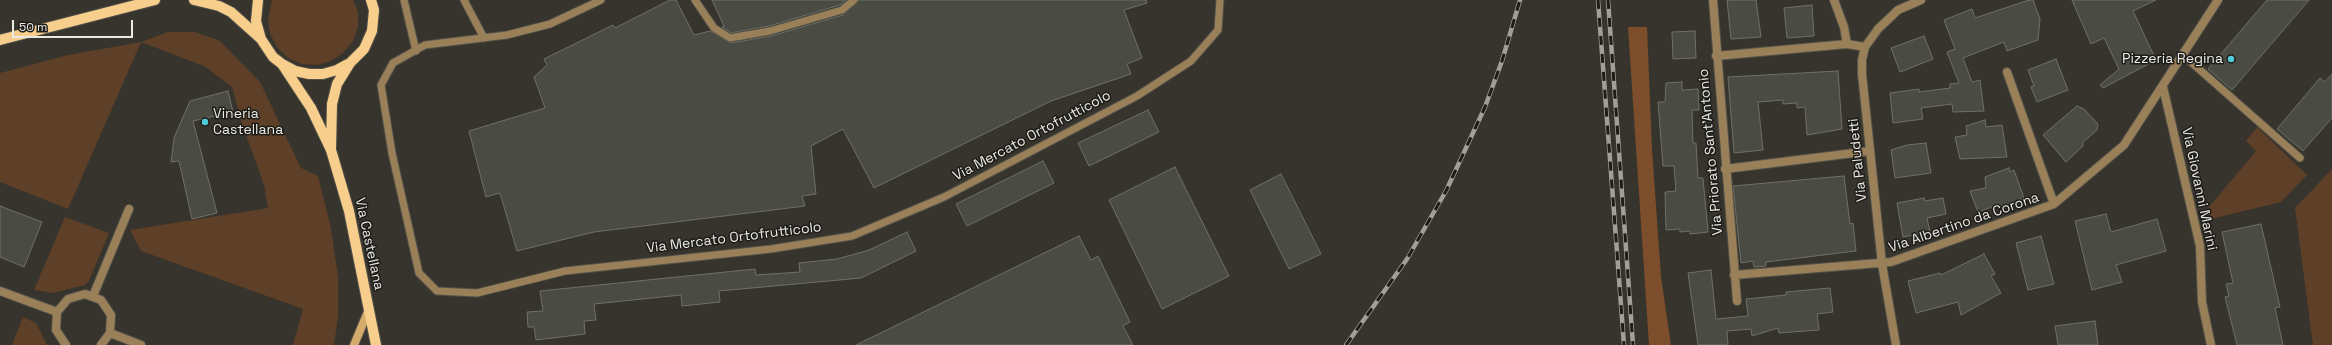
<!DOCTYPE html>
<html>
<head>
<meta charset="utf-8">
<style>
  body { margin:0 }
  #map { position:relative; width:2332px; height:345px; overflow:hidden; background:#36342c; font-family:"Space Grotesk",sans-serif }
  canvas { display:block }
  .scale { position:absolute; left:12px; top:20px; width:121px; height:18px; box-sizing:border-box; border:2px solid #eae9e4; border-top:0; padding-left:5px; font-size:12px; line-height:14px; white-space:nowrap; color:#eae9e4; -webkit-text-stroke:3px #1d1c18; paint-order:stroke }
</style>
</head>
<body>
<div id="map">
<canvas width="2332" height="345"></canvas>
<div class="scale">50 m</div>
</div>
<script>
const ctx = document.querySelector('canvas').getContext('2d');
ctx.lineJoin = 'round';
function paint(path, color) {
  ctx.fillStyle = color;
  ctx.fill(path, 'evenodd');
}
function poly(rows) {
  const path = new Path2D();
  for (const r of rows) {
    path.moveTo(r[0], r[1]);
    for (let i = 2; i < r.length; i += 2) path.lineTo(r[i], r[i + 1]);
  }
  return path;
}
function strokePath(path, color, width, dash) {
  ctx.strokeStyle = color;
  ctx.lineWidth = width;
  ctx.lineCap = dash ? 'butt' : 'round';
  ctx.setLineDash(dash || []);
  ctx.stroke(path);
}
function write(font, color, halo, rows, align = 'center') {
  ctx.font = font + ' "Space Grotesk",sans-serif';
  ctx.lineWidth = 3;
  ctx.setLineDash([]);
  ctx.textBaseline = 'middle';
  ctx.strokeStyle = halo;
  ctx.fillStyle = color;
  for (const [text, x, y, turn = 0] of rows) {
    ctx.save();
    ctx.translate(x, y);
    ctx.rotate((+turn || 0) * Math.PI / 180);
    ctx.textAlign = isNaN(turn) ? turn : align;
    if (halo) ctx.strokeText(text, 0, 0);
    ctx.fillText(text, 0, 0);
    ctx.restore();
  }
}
paint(poly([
  [272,0,353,0,358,12,358,27,353,41,343,53,331,61,317,65,302,64,288,58,277,47,270,34,268,20],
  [168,32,195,32,220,41,260,82,301,168,318,176,331,228,338,277,338,316,334,345,293,345,303,309,141,251,130,230,268,208,264,185,242,124,232,87,204,66,141,42,68,209,0,182,0,73,68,55,141,42],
  [2257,127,2307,175,2281,202,2211,219,2208,208,2256,151,2246,141],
  [2332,169,2332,345,2313,345,2295,208],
  [65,217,109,233,89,281,85,285,53,293,34,290],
  [23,317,36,323,47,345,12,345]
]), '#5e3f28');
paint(poly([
  [1628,27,1647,27,1652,149,1661,277,1671,345,1649,345]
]), '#7c4e2b');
const building = poly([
  [670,0,676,0,694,35,710,31,731,43,771,36,843,15,859,0,1146,0,1147,3,1124,10,1142,58,1127,64,1131,74,1051,101,874,188,843,129,811,146,816,194,802,196,805,206,594,232,517,251,500,193,486,197,469,131,545,108,534,77,547,65,544,59,613,25,615,28,670,0],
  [712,0,846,0,840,5,769,26,731,33,722,27,724,26,712,0],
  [1727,0,1756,0,1761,37,1731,39,1727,0],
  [2029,0,2033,0,2040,19,2038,40,2007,51,2004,42,1963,58,1972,82,1980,80,1984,111,1953,112,1952,104,1921,108,1923,119,1893,123,1890,93,1919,89,1919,92,1950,88,1950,84,1959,83,1947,52,1955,49,1944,20,1972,9,1975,18,2029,0],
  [2072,0,2156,0,2133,11,2156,60,2103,88,2100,85,2119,69,2104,38,2091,44,2072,0],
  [2267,0,2309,0,2232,90,2208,69,2267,0],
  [1812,5,1814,36,1787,38,1784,8,1812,5],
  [1695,31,1696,58,1673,59,1672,32,1695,31],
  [1924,36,1933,59,1900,72,1891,48,1924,36],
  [2056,59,2068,90,2037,102,2031,87,2034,86,2028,70,2056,59],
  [1838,71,1842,129,1807,135,1805,107,1797,108,1797,103,1783,104,1783,100,1758,102,1763,150,1734,153,1728,77,1838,71],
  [2332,74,2332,118,2303,151,2277,129,2320,78,2325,82,2332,74],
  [1682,82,1682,90,1698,89,1699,110,1692,110,1693,143,1696,143,1698,178,1703,178,1708,232,1690,234,1690,231,1680,232,1680,229,1666,230,1665,192,1676,191,1674,166,1663,166,1658,102,1665,102,1666,83,1682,82],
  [228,91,233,112,193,121,217,213,192,219,179,161,171,162,174,138,190,101,228,91],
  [2077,106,2084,109,2098,124,2097,130,2083,142,2083,146,2066,162,2043,135,2077,106],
  [1148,110,1159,132,1089,166,1078,143,1148,110],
  [1985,120,1986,127,2002,125,2007,157,1960,159,1955,137,1967,135,1966,126,1985,120],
  [1926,143,1931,173,1895,178,1891,150,1907,145,1926,143],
  [1043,161,1054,183,967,226,956,204,1043,161],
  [1175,167,1229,276,1162,309,1109,200,1175,167],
  [2009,168,2010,172,2014,170,2024,198,1998,208,1997,205,1978,212,1970,191,1986,188,1985,177,2009,168],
  [1281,174,1321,254,1289,269,1250,190,1281,174],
  [1844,176,1850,224,1853,223,1856,251,1766,262,1766,266,1754,267,1753,261,1741,263,1733,186,1844,176],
  [1924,198,1925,201,1943,198,1946,214,1927,218,1930,232,1903,237,1897,203,1924,198],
  [0,206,42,222,24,267,0,257,0,206],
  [2106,214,2111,232,2157,219,2166,251,2116,265,2122,282,2092,290,2075,221,2106,214],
  [2261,224,2280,307,2275,308,2283,345,2237,345,2225,297,2229,296,2226,284,2233,283,2222,232,2261,224],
  [907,232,916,251,861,278,719,291,720,302,682,306,681,295,594,304,596,320,584,321,585,334,536,340,534,327,528,327,527,312,543,311,540,291,755,269,756,275,800,272,799,263,837,259,869,250,907,232],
  [1079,236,1091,260,1098,256,1130,322,1123,326,1133,345,856,345,1079,236],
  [2041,236,2054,284,2028,290,2016,243,2041,236],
  [1984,254,1995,274,1991,276,2001,293,1961,315,1958,302,1916,313,1908,281,1940,273,1941,275,1984,254],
  [1711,270,1716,319,1748,316,1746,299,1786,295,1786,292,1830,288,1833,312,1817,314,1819,330,1779,333,1778,328,1752,336,1751,329,1727,331,1728,345,1698,345,1688,273,1711,270],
  [2095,321,2098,345,2058,345,2055,326,2095,321]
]);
paint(building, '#4a4c44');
strokePath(building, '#6e7168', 1);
const lane = poly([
  [404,0,416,51],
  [464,0,484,38],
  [601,0,550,24,507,35,425,45,393,63,381,85,392,153,419,273,437,291,477,293,565,271,771,249,852,236,944,197,1137,96,1191,61,1218,30,1220,0],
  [695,0,714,28,730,38,770,31,842,10,854,0],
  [2183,55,2300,158]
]);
const street = poly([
  [1713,0,1737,301],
  [1834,0,1844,27,1847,44,1865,47],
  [1716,56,1847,44],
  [2007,72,2054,204],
  [2163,87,2200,246,2202,302,2211,345],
  [1725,169,1870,151],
  [1734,275,1891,262,2054,204,2124,145,2218,0],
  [0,291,57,312],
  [93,296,129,209],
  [110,333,141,345],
  [66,345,56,330,57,312,68,299,85,294,101,300,111,315,110,333,101,345],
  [1896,345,1882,264,1862,74,1862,60,1865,47,1878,29,1898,10,1921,0]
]);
const secondary = poly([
  [354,345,369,309]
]);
const primary = poly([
  [194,0,219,6,231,12,260,38],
  [258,0,256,21,261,39,273,57,282,64,295,71,309,74,323,74,337,70,348,64],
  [0,40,155,0],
  [282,64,311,108,331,150,349,211,376,345],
  [331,148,332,104,337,84,350,63,364,49,372,31,374,10,371,0]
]);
strokePath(lane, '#535149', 9);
strokePath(street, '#535149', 10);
strokePath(secondary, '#535149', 10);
strokePath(primary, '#535149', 12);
strokePath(lane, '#9a8059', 7);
strokePath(street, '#9a8059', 8);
strokePath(secondary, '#d4ab6b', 8);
strokePath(primary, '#f8ce8d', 10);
const rail = poly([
  [1598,0,1624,345],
  [1608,0,1633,345],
  [1346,345,1407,259,1446,191,1485,107,1502,61,1520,0]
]);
strokePath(rail, '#a09f98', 4.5);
strokePath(rail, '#1d1c18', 3, [9]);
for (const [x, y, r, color] of [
  [2231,59,4,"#52cbd8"],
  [205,122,4,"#52cbd8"]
]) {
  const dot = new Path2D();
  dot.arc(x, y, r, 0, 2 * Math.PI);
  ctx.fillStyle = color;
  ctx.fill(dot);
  strokePath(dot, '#1d1c18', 1.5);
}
write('14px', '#eae9e4', '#1d1c18', [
  ["Pizzeria Regina",2223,59],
  ["Vineria",213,114,"left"],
  ["Castellana",213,130,"left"]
], 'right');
write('14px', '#eae9e4', '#1d1c18', [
  ["Via Mercato Ortofrutticolo",1032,136,-28],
  ["Via Priorato Sant'Antonio",1711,152,-95],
  ["Via Paludetti",1858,160,-96],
  ["Via Giovanni Marini",2199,189,78],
  ["Via Albertino da Corona",1964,223,-19],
  ["Via Mercato Ortofrutticolo",734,238,-7],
  ["Via Castellana",369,244,78]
]);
</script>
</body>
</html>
